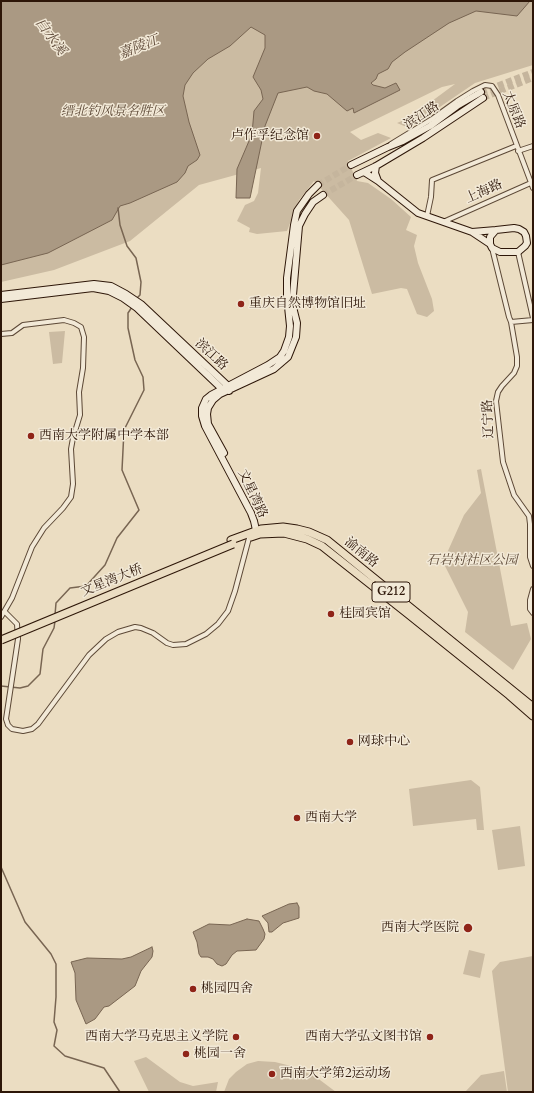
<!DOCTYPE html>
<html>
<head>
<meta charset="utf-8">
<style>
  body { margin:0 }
  #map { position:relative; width:534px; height:1093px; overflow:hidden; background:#ebddc2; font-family:Cardo,serif }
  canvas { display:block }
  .frame { position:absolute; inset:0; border:2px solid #2d1608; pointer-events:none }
</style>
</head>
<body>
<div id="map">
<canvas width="534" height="1093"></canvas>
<div class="frame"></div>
</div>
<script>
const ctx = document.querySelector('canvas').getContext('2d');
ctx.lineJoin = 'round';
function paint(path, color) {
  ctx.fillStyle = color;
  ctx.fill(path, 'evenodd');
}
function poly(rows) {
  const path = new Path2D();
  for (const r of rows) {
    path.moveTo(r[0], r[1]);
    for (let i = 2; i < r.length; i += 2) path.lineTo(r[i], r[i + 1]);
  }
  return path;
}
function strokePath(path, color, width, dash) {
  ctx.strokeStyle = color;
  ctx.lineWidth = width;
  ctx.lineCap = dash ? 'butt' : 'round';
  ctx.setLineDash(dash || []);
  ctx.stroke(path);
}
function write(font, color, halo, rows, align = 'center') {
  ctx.font = font + ' Cardo,"Noto Serif SC",serif';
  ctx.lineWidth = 3;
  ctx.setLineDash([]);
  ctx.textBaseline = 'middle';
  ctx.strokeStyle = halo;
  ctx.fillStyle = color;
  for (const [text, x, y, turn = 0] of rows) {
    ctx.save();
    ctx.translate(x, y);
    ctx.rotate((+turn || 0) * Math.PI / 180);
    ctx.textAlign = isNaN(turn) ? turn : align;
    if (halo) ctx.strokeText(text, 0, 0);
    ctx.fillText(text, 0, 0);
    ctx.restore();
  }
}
paint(poly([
  [1,1,533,1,533,65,475,83,409,128,397,123,409,118,455,84,442,87,350,132,361,140,378,133,391,138,348,161,357,181,368,183,391,199,411,217,406,230,417,235,414,246,418,263,432,299,434,311,427,317,417,314,407,289,401,288,372,294,349,220,314,181,299,200,287,231,257,234,249,232,250,228,237,221,245,205,254,201,258,193,261,168,199,185,130,241,54,270,1,282],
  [65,331,62,363,53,364,49,332],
  [481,469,511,626,527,623,531,639,513,670,465,632,468,612,443,562,464,515,481,493,477,470],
  [471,780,480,787,484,830,477,830,476,819,413,826,409,789],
  [520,826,525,866,498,870,492,830],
  [469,950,485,954,480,978,463,974],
  [533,956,533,1092,508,1092,492,971,500,962],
  [146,1057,180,1082,193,1086,218,1082,216,1092,149,1092,134,1061],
  [258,1061,275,1062,291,1066,316,1077,336,1092,224,1092,229,1079,236,1072,247,1064],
  [504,1071,507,1092,465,1092,481,1075]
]), '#cbbba2');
const water = poly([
  [1,1,530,1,517,16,476,11,449,23,405,52,392,62,388,69,378,74,376,79,371,83,373,85,385,88,396,83,400,90,354,113,353,108,347,111,327,94,314,91,307,87,278,93,265,126,250,198,236,198,237,169,252,134,254,111,263,99,261,90,253,77,265,48,265,35,251,27,230,46,208,59,193,73,185,85,183,96,189,122,200,155,197,160,188,166,185,173,177,182,130,203,120,206,112,220,48,253,1,265,1,1],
  [297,903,299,907,299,918,283,923,272,932,269,932,268,923,262,916,289,904,297,903],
  [247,919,259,921,263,929,265,934,264,939,256,950,237,951,232,955,226,964,222,966,217,964,213,959,208,957,201,957,199,954,197,942,193,932,209,924,230,925,247,919],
  [152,947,153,951,152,957,141,971,135,986,109,1006,104,1007,95,1019,86,1024,76,1000,75,973,71,962,87,958,122,959,131,957,152,947]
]);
paint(water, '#aa9983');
strokePath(water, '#786552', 1);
strokePath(poly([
  [118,208,120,225,127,246,136,258,141,282,140,295,137,298],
  [55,615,56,603,70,588,86,586,105,565,117,538,139,510,122,470,124,430,144,390,143,377,135,360,128,328,128,313,132,307],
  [1,686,20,688,28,686,40,674,43,649,54,628,55,621],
  [1,867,25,922,51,954,56,964,56,997,54,1022,57,1030,54,1046,65,1056,104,1068,120,1092]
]), '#786552', 1.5);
strokePath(poly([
  [481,92,533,72],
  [483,98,533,78],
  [318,185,351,165],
  [323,195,357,175]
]), '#c5b59d', 6, [6, 3]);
const street = poly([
  [391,144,432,119,457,101,473,91,485,85,492,86,498,95,533,188],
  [518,151,533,146],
  [427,216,431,197,432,180,516,146],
  [443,222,533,182],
  [492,248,509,317,511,322,517,357,517,366,514,373,502,386,498,392,496,401,503,462,514,495,529,516,530,524,530,557,533,566],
  [518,252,533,318],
  [511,322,533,320],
  [1,334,12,333,23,325,64,320,74,323,81,327,84,337,83,368,79,392,80,415,73,438,71,449,73,484,71,497,63,508,44,528,32,547,12,598,1,617],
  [533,589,530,600,530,609,533,613],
  [5,612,17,624,18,639,6,719,8,725,12,729,23,731,32,729,38,724,89,655,106,639,118,632,135,627,141,628,153,633,167,643,173,645,186,644,206,634,218,624,228,611,235,591,249,538]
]);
const secondary = poly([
  [351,165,388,147,403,141,430,126,457,106,481,92],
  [364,172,378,181,375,173,376,166],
  [357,175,376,166,423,138,483,98],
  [378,181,418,213,472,232],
  [490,244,490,237,496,230,514,228,519,229,524,232,526,236,527,243,525,246,518,252,500,252,492,248,490,244,472,232,496,230],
  [1,295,94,284,111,286,126,294,141,304,227,385,229,391,221,388,137,308,123,298,109,291,93,288,1,299],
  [224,453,208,424,207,414,208,408,213,400,220,394,274,369,288,357,296,337,297,323,293,307,293,295,299,226,305,214,313,202,323,195],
  [258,533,256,530,254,521,251,513,205,426,202,416,202,408,206,399,211,395,268,365,280,357,284,351,289,337,290,326,287,297,287,278,294,225,297,211,309,194,318,185]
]);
const highway = poly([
  [251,537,260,534,284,533,307,539,322,546,408,614,509,695,533,716],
  [231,540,261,529,283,527,297,529,309,532,327,540,533,707]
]);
strokePath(street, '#5c4836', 6);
strokePath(secondary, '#2d1608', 8);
strokePath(highway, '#2d1608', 9);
strokePath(street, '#f2e9d7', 4);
strokePath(secondary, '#f2e9d7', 6);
strokePath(highway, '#ebddc2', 7);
const highwayBridge = poly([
  [1,640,233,544]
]);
strokePath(highwayBridge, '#2d1608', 9, []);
strokePath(highwayBridge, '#ebddc2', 7);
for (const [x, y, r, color] of [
  [317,136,4,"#8f2418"],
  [241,304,4,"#8f2418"],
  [31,436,4,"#8f2418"],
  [331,614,4,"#8f2418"],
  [350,742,4,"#8f2418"],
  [297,818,4,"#8f2418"],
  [468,928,5,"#8f2418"],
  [193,989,4,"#8f2418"],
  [236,1037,4,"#8f2418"],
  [430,1037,4,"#8f2418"],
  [186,1054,4,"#8f2418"],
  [272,1074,4,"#8f2418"]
]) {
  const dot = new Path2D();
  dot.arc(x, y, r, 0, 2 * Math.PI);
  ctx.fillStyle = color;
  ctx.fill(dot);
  strokePath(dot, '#f2e9d7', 1.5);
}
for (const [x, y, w] of [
  [391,592,38]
]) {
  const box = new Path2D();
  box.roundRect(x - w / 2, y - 10, w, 20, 3);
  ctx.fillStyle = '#f2e9d7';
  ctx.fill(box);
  strokePath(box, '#2d1608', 1);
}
write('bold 12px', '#2d1608', null, [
  ["G212",391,592]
]);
write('13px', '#2d1608', '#f2e9d7', [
  ["太原路",513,110,68],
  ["滨江路",422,116,-33],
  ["上海路",484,192,-24],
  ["滨江路",211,355,43],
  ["辽宁路",489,419,-93],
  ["文星湾路",252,494,65],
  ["渝南路",361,553,39],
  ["文星湾大桥",112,581,-22]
]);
write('italic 13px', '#5c4836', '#f2e9d7', [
  ["缙北钓风景名胜区",113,112],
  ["石岩村社区公园",472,561]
]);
write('13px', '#2d1608', '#f2e9d7', [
  ["卢作孚纪念馆",309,136,"right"],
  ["重庆自然博物馆旧址",249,304],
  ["西南大学附属中学本部",39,436],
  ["桂园宾馆",339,614],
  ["网球中心",358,742],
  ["西南大学",305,818],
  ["西南大学医院",459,928,"right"],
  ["桃园四舍",201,989],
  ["西南大学马克思主义学院",228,1037,"right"],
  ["西南大学弘文图书馆",422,1037,"right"],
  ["桃园一舍",194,1054],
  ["西南大学第2运动场",280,1074]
], 'left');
write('italic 14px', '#5f4a39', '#f2e9d7', [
  ["白水溪",50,37,54],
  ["嘉陵江",139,48,-22]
]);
</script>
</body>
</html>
